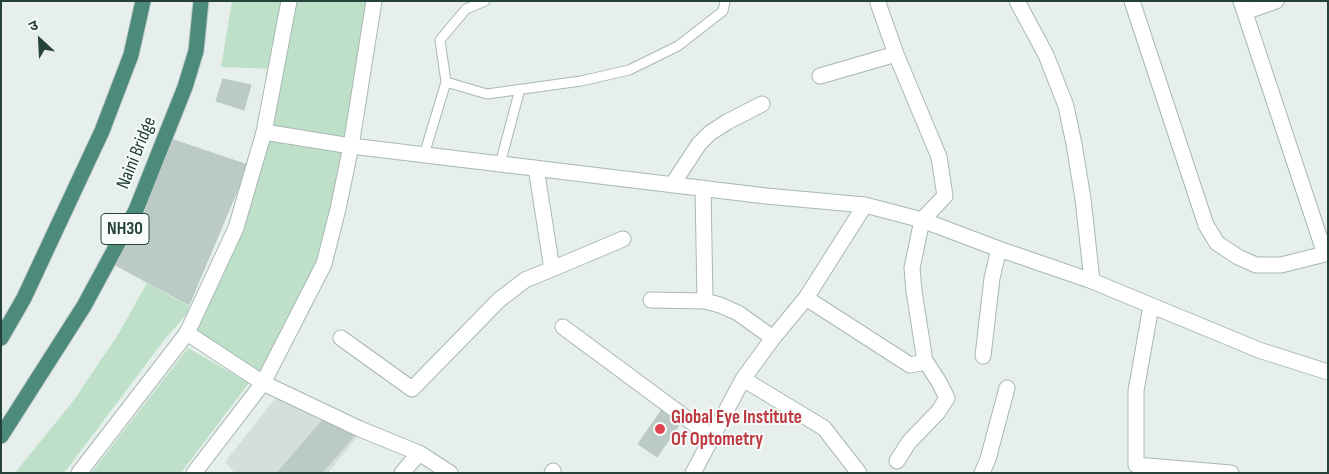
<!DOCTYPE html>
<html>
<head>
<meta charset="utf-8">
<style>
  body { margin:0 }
  #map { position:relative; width:1329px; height:474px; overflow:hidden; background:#e6efeb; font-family:"Sofia Sans Condensed","Noto Sans Devanagari",sans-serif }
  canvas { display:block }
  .frame { position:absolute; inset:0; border:2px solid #24423a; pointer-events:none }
  .north { position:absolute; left:15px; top:15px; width:50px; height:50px; -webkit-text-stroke:4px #f7fbf9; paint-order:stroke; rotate:335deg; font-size:14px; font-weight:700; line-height:20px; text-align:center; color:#24423a }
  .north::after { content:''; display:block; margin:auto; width:18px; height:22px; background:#24423a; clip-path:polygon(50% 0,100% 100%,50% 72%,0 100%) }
</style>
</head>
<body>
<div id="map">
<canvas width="1329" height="474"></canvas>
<div class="frame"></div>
<div class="north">उ</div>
</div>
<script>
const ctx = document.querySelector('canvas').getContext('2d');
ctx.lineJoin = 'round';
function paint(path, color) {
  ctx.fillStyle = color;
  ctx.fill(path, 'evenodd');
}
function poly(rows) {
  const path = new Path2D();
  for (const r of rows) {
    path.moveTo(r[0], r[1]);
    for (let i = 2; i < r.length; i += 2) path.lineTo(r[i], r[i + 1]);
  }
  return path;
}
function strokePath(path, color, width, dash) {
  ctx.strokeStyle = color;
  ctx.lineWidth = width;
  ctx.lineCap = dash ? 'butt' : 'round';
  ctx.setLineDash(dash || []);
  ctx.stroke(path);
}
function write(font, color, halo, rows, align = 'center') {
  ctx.font = font + ' "Sofia Sans Condensed",sans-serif';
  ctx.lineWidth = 4;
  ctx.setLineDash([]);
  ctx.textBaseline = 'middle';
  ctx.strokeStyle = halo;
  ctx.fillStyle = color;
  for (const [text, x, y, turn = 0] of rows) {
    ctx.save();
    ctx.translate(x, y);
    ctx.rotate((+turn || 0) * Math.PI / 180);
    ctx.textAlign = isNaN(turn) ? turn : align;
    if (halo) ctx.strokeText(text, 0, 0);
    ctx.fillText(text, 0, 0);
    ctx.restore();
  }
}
paint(poly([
  [278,395,359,435,328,473,235,473,225,462]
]), '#d4dfda');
paint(poly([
  [232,1,374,1,350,147,323,263,263,382,189,332,238,227,276,69,221,67],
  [147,283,192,308,165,339,64,473,15,473,74,400,119,333],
  [188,348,249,383,181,473,91,473]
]), '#bfe0c8');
const building = poly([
  [223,79,251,85,244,110,216,101,223,79],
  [165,137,248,165,189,305,108,261,165,137],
  [665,405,684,418,657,457,638,444,665,405],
  [323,420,354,436,322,473,277,473,323,420]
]);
paint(building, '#bbcac4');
strokePath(building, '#b8c9c2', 1);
const service = poly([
  [446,82,487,94,581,81,629,70,678,46,723,11,725,1],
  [424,155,446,82,440,40,466,9,485,1],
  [500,164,520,89]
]);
const minor = poly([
  [1017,1,1046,55,1066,106,1074,144,1083,199,1092,281],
  [1132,1,1206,225,1217,243,1238,257,1256,265,1281,265,1325,254],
  [1241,1,1325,254,1328,253],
  [878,3,896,54],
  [1245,12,1276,1],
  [264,132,351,146,766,196,865,205,922,220,999,249,1092,281,1259,350,1328,372],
  [672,185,699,144,710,133,727,122,762,104],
  [703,188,705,301],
  [552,269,623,239],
  [806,298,910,365,921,363,924,359,924,355,914,291,912,268,922,220,945,196,939,157,896,54,820,76],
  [651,300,705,301,720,305,738,313,773,338],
  [1151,306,1136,391,1136,465,1231,473],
  [563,327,713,438],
  [187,333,263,383,360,429,419,453,450,473],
  [341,338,412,389,499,300,525,280,552,269,536,168],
  [983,356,992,278,999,249],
  [743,379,824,428,859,473],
  [897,461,909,442,938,412,947,398,939,382,924,359],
  [402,473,419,453],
  [552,473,553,471],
  [693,473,743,379,773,338,806,298,865,205],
  [982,473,988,459,1007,388]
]);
const tertiary = poly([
  [79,473,187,333,236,228,264,132,289,1],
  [194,473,263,383,324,264,338,209,351,146,374,1]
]);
const trunk = poly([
  [1,338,24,298,102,131,131,55,143,1],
  [1,436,84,306,136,210,185,87,196,51,201,1]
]);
strokePath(service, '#a8b8b2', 11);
strokePath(minor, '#a8b8b2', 17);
strokePath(tertiary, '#a8b8b2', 17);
strokePath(trunk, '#c2cac8', 17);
strokePath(service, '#fff', 9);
strokePath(minor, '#fff', 15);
strokePath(tertiary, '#fff', 15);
strokePath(trunk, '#4c8a7c', 15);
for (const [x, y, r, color] of [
  [660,429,6,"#e0444e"]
]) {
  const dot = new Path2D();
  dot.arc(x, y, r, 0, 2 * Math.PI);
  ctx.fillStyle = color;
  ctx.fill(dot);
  strokePath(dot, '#f7fbf9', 2);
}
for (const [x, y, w] of [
  [125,229,48]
]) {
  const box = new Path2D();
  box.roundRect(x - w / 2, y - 15.5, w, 31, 4);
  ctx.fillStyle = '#f7fbf9';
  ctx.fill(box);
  strokePath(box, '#24423a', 1);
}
write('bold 18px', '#24423a', null, [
  ["NH30",125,229]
]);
write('19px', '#24423a', '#f7fbf9', [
  ["Naini Bridge",137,153,-68]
]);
write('bold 19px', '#be3a42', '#f7fbf9', [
  ["Global Eye Institute",671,418],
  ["Of Optometry",671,440]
], 'left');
</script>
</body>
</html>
